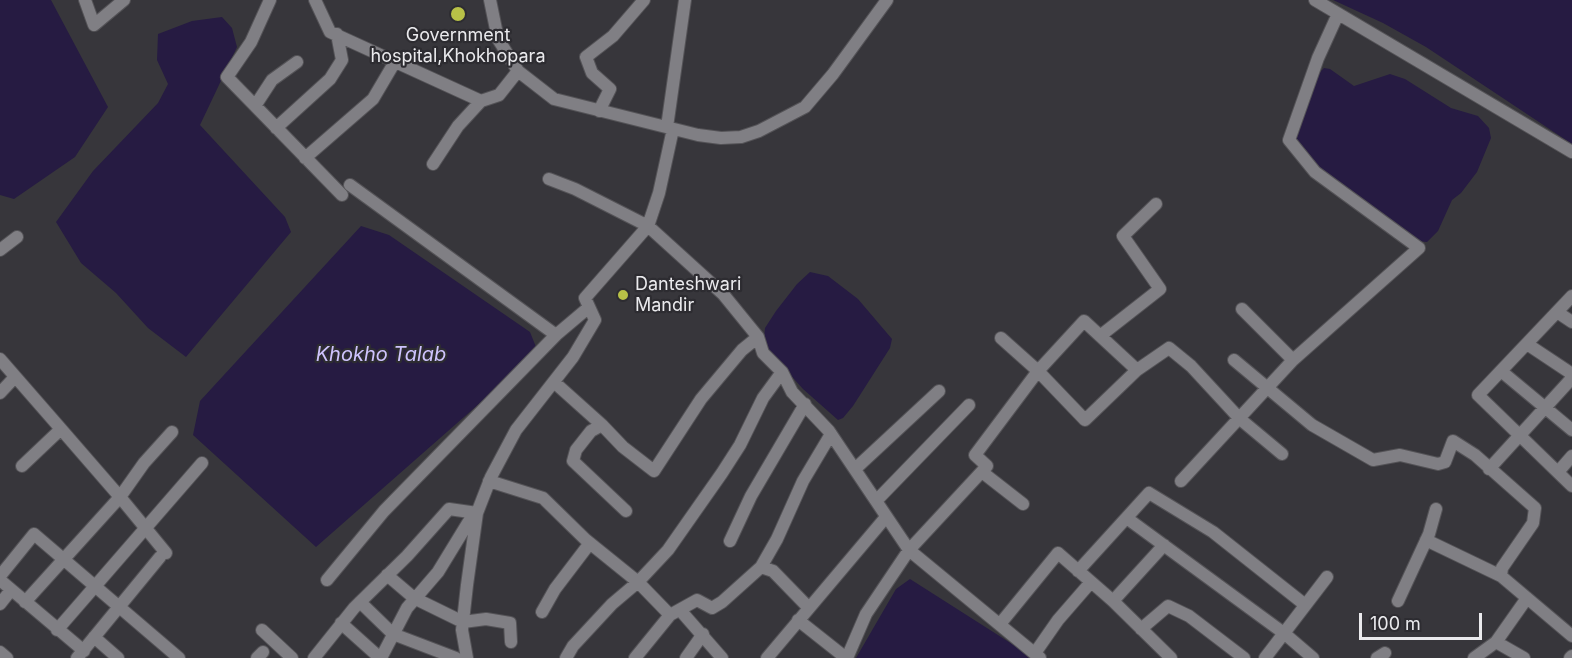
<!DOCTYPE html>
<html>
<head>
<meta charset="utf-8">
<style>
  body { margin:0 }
  #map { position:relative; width:1572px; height:658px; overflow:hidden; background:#37363b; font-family:Inter,sans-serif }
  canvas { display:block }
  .scale { position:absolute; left:1359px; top:613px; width:123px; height:27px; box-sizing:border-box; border:3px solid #eaeaed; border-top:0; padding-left:8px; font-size:18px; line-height:21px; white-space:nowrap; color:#eaeaed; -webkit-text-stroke:4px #2d2c31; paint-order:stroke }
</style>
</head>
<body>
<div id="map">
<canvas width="1572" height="658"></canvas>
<div class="scale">100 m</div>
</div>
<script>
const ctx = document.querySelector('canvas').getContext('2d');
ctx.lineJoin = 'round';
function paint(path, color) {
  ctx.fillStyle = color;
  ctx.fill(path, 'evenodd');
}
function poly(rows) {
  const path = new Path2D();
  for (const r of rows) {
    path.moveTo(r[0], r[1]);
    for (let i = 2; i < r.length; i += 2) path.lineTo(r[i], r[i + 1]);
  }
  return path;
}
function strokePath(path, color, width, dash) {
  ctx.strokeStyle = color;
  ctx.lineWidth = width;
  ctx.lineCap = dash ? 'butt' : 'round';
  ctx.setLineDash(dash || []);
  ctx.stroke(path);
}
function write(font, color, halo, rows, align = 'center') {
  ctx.font = font + ' Inter,sans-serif';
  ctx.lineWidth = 4.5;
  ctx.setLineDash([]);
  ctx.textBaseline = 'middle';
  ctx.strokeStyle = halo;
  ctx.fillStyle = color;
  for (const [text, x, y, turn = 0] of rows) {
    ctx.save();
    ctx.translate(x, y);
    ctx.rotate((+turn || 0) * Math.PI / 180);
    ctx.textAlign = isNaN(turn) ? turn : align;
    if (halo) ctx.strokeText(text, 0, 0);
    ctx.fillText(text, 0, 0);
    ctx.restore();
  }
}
paint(poly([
  [0,0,51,0,108,107,75,157,14,199,0,195],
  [1333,0,1572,0,1572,144,1426,47,1383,23],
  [222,17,232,28,237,47,200,125,285,217,291,232,186,357,148,328,116,293,81,263,56,222,93,171,158,103,168,84,157,60,158,34,192,21],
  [1324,68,1330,69,1354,86,1390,74,1405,79,1451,108,1478,116,1489,128,1491,138,1477,172,1461,193,1452,200,1438,231,1427,242,1406,240,1307,162,1293,135,1311,81],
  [361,226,389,235,530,332,538,352,316,547,193,435,200,401],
  [810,272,828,276,858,299,892,339,890,348,853,406,843,418,838,420,803,389,769,351,764,339,765,328,776,311,797,284],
  [910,579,1034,658,856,658,896,589]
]), '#261b42');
const minor = poly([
  [85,0,94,25,124,0],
  [270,0,251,42,227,77,342,195],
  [315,0,330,32,481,101,499,95,518,71],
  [490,0,498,39,518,71,554,99,698,135,721,138,741,137,759,131,805,107,833,74,887,0],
  [1315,0,1572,152],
  [255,106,272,80,297,62],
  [599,111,610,89,592,73,586,57,613,36,644,0],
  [667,127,685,0],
  [276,128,330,79,342,60,337,34],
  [305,158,373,99,396,60],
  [433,164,458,126,481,101],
  [549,179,575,189,648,226,723,294,758,337,763,353,782,372,792,392,829,431,909,550,1040,658],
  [350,185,556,335],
  [0,250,17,237],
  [1572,296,1478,395,1572,486],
  [1242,309,1293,360,1419,248,1315,172,1289,140,1318,58,1338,14],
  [1557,312,1572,322],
  [1100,336,1160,289,1123,236,1156,204],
  [1001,338,1038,371,1085,420,1137,370,1169,348,1191,366,1240,419,1282,454],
  [1527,344,1572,374],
  [0,359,61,429,22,466],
  [1234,360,1312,425,1373,460,1400,455,1438,464,1445,462,1453,441,1475,455,1535,508,1533,523,1502,568,1501,576,1572,636],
  [1501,371,1572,430],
  [554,382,602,425,591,431,576,450,573,461,626,511],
  [0,393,15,377],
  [602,425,623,447,654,471,701,399,742,350,758,337],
  [855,469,939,391],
  [1489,469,1572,378],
  [982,472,1023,504],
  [1558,472,1572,456],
  [489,481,543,498,586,540,638,582,668,550,722,473,740,445,763,398,782,372],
  [1181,481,1293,360],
  [876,501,969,405],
  [1128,519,1285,634,1313,658],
  [1426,540,1501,576],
  [730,541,751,496,805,404],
  [166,553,120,497,144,463,172,432],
  [761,567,773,571,808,607],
  [1078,571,1149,493,1213,532,1304,604],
  [387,575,414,598,463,622,486,619,510,623,511,642],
  [0,576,34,534,179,658],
  [0,580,84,651],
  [327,580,384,511,556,335,588,308],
  [1113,601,1164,545],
  [1398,601,1429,534,1436,509],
  [25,602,120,497,61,429],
  [360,602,393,634,456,658],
  [0,604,11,590],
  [680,610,722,658],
  [542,612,555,589,590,543],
  [798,620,846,658],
  [341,623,380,658],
  [1000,624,1058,553,1113,601,1171,658],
  [1141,629,1168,606,1189,616,1244,658],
  [57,630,202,463],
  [262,630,292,658],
  [94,637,118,658],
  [1496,642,1524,658],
  [0,652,7,658],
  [1035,653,1058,620,1091,582],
  [77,658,160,557],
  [257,658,263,652],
  [314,658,354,608,407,556,449,509,477,513],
  [381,658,407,608,438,572,471,518,477,513],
  [467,658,462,630,467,585,477,513,491,477,516,430,573,357,595,320,585,298,648,226,659,193,673,129],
  [566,658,573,646,612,604,638,582,670,615,697,600,712,608,722,602,761,567,777,539,803,481,831,434],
  [635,658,670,615],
  [686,658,703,634],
  [767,658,886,517],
  [847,658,866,614,909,550,987,466,975,455,1038,371,1084,321,1137,370],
  [1265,658,1327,577],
  [1377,658,1385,653],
  [1474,658,1496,642,1527,598],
  [1570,658,1572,656]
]);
strokePath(minor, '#545357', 14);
strokePath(minor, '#807f84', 12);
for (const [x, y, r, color] of [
  [458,14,8,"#b8c147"],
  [623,295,6,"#b8c147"]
]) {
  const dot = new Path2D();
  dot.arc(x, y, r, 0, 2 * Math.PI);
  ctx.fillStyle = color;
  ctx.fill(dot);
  strokePath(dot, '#2d2c31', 2);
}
write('18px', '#eaeaed', '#2d2c31', [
  ["Government",458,36],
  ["hospital,Khokhopara",458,57],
  ["Danteshwari",635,285,"left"],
  ["Mandir",635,306,"left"]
]);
write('italic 20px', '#cec3fd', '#2d2c31', [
  ["Khokho Talab",381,355]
]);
</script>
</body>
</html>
